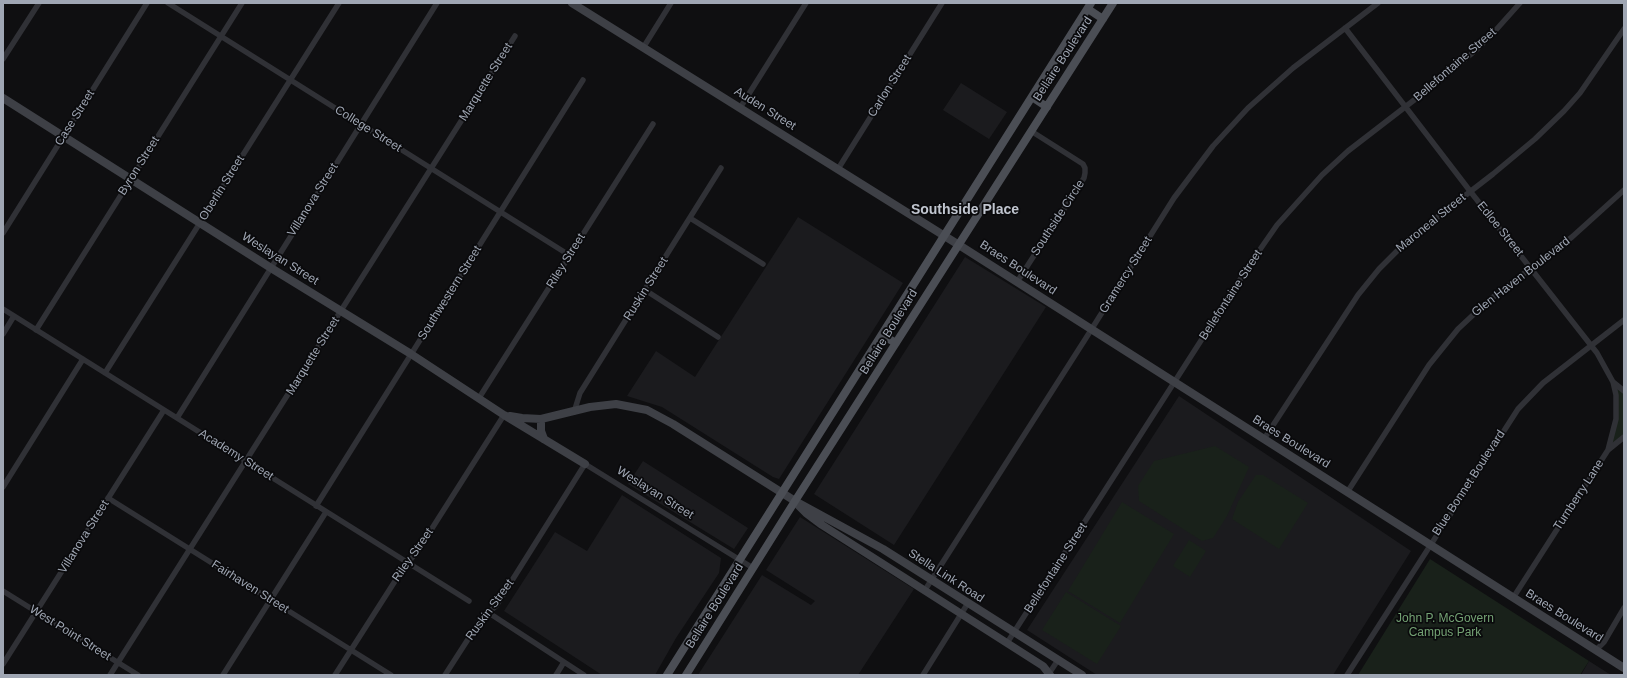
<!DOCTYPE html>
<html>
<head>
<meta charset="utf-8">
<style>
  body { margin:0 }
  #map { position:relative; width:1627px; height:678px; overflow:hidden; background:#0f0f11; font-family:Helvetica,sans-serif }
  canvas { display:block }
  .frame { position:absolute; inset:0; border:4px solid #9fa6b3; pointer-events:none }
</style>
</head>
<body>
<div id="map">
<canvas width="1627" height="678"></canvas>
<div class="frame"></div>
</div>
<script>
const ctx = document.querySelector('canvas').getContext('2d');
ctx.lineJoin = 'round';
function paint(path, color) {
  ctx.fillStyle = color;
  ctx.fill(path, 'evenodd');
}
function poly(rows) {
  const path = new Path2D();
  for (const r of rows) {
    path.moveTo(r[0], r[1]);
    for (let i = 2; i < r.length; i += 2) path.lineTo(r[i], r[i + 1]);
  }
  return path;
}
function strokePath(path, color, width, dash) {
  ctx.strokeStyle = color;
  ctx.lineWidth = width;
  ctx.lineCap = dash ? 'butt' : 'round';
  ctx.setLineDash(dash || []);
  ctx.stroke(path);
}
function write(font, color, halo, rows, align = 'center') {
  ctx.font = font + ' Helvetica,sans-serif';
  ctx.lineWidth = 3.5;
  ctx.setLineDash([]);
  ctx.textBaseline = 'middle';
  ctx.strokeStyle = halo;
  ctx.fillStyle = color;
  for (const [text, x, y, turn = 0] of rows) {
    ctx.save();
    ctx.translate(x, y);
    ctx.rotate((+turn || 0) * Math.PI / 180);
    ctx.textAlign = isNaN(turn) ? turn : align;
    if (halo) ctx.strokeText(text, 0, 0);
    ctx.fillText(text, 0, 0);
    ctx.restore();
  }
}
paint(poly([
  [961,83,1007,112,989,139,943,110],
  [798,217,903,283,779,479,773,477,662,407,627,396,656,351,695,377],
  [965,257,1046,307,894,545,814,494],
  [1179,396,1411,551,1333,675,1097,675,1027,630],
  [643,461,748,528,734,549,628,484],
  [622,495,721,558,719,573,676,638,655,675,602,675,504,611,555,532,587,551],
  [800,517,914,589,858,675,698,675,762,575,811,605,815,601,766,570],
  [1589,661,1611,675,1581,675]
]), '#1b1b1e');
paint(poly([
  [1613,382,1624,391,1624,437,1608,450,1616,419],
  [1215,446,1249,467,1227,516,1213,538,1202,541,1139,501,1138,486,1154,461],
  [1256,475,1263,475,1308,503,1279,549,1232,519,1238,502],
  [1122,502,1174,534,1120,623,1068,591],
  [1189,540,1206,551,1190,577,1173,566],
  [1430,559,1589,661,1580,675,1358,675],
  [1066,592,1121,626,1097,664,1042,630]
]), '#19211a');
strokePath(poly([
  [168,3,569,255],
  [1345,28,1470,191,1597,353,1613,382,1624,391],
  [643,48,671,3],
  [3,59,39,3],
  [740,108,806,3],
  [838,169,942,3],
  [690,218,763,264],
  [3,233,147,3],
  [1017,282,1084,178,1085,173,1085,168,1083,164,1031,131],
  [645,290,718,337],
  [3,309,469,601],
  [36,330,242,3],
  [3,334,14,316],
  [105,373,339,3],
  [479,398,653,124],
  [574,412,580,393,721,168],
  [177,418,437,3],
  [1264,439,1358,295,1379,269,1409,239,1493,174,1535,139,1564,111,1580,93,1624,29],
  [1608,450,1624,437],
  [3,487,83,359],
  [1348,491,1429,365,1458,329,1488,301,1572,237,1624,190],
  [108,498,391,675],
  [316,506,583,80],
  [925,590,1086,338,1174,198,1213,146,1248,108,1293,68,1378,3],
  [3,591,138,675],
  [1513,598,1608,450,1616,419,1616,395,1613,382],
  [489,613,584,675],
  [1007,643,1252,261,1277,225,1322,175,1348,151,1444,77,1476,50,1495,31,1520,3],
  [1596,650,1604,642,1624,608],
  [3,664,164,410],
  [110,675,515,36],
  [223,675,326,512],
  [335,675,404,567,417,552,504,415],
  [445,675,481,619,496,606,585,464,753,568],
  [556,675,564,662],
  [923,675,968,603],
  [1048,675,1058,660],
  [1347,675,1518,409,1543,383,1624,320]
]), '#303136', 5.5);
strokePath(poly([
  [572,3,959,245,1624,668],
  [3,98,271,268,411,354,504,415,585,464],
  [510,416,522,418,541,419,590,407,616,404,647,410,673,424,795,501,883,549,1082,675],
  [541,419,541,431,544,439],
  [799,506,806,513,822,525,1043,666,1050,675]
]), '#3e4046', 8);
strokePath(poly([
  [1088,9,1103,19],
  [1032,97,1047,107],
  [882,335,896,343],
  [667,675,1091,3],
  [686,675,795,501,1113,3]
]), '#4b4e55', 8);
write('12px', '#9fa6b3', '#0a0a0c', [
  ["Bellaire Boulevard",1063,59,-57],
  ["Bellefontaine Street",1455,65,-41],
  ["Marquette Street",486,82,-58],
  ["Carlon Street",890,86,-58],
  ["Auden Street",765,109,32],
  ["Case Street",75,118,-58],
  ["College Street",368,129,32],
  ["Byron Street",139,166,-58],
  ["Oberlin Street",222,188,-58],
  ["Villanova Street",313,200,-58],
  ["Southside Circle",1058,218,-57],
  ["Maroneal Street",1431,223,-39],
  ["Edloe Street",1500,229,51],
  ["Weslayan Street",280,259,32],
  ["Riley Street",566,261,-58],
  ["Braes Boulevard",1018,268,33],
  ["Gramercy Street",1126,275,-58],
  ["Glen Haven Boulevard",1521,277,-38],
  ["Ruskin Street",646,289,-58],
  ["Southwestern Street",450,293,-58],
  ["Bellefontaine Street",1231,295,-57],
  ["Bellaire Boulevard",889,332,-58],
  ["Marquette Street",313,356,-58],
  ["Braes Boulevard",1291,442,32],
  ["Academy Street",236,455,32],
  ["Blue Bonnet Boulevard",1469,483,-57],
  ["Weslayan Street",655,493,32],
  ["Turnberry Lane",1579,495,-57],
  ["Villanova Street",84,537,-58],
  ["Riley Street",413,555,-55],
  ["Bellefontaine Street",1056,568,-57],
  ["Stella Link Road",946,576,33],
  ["Fairhaven Street",250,587,32],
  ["Bellaire Boulevard",715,606,-58],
  ["Ruskin Street",490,610,-54],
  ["Braes Boulevard",1564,616,32],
  ["West Point Street",70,633,32]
]);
write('12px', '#73a173', '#0a0a0c', [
  ["John P. McGovern",1445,619],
  ["Campus Park",1445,633]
]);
write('bold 14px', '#c0c5cf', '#0a0a0c', [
  ["Southside Place",965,210]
]);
</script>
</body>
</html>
